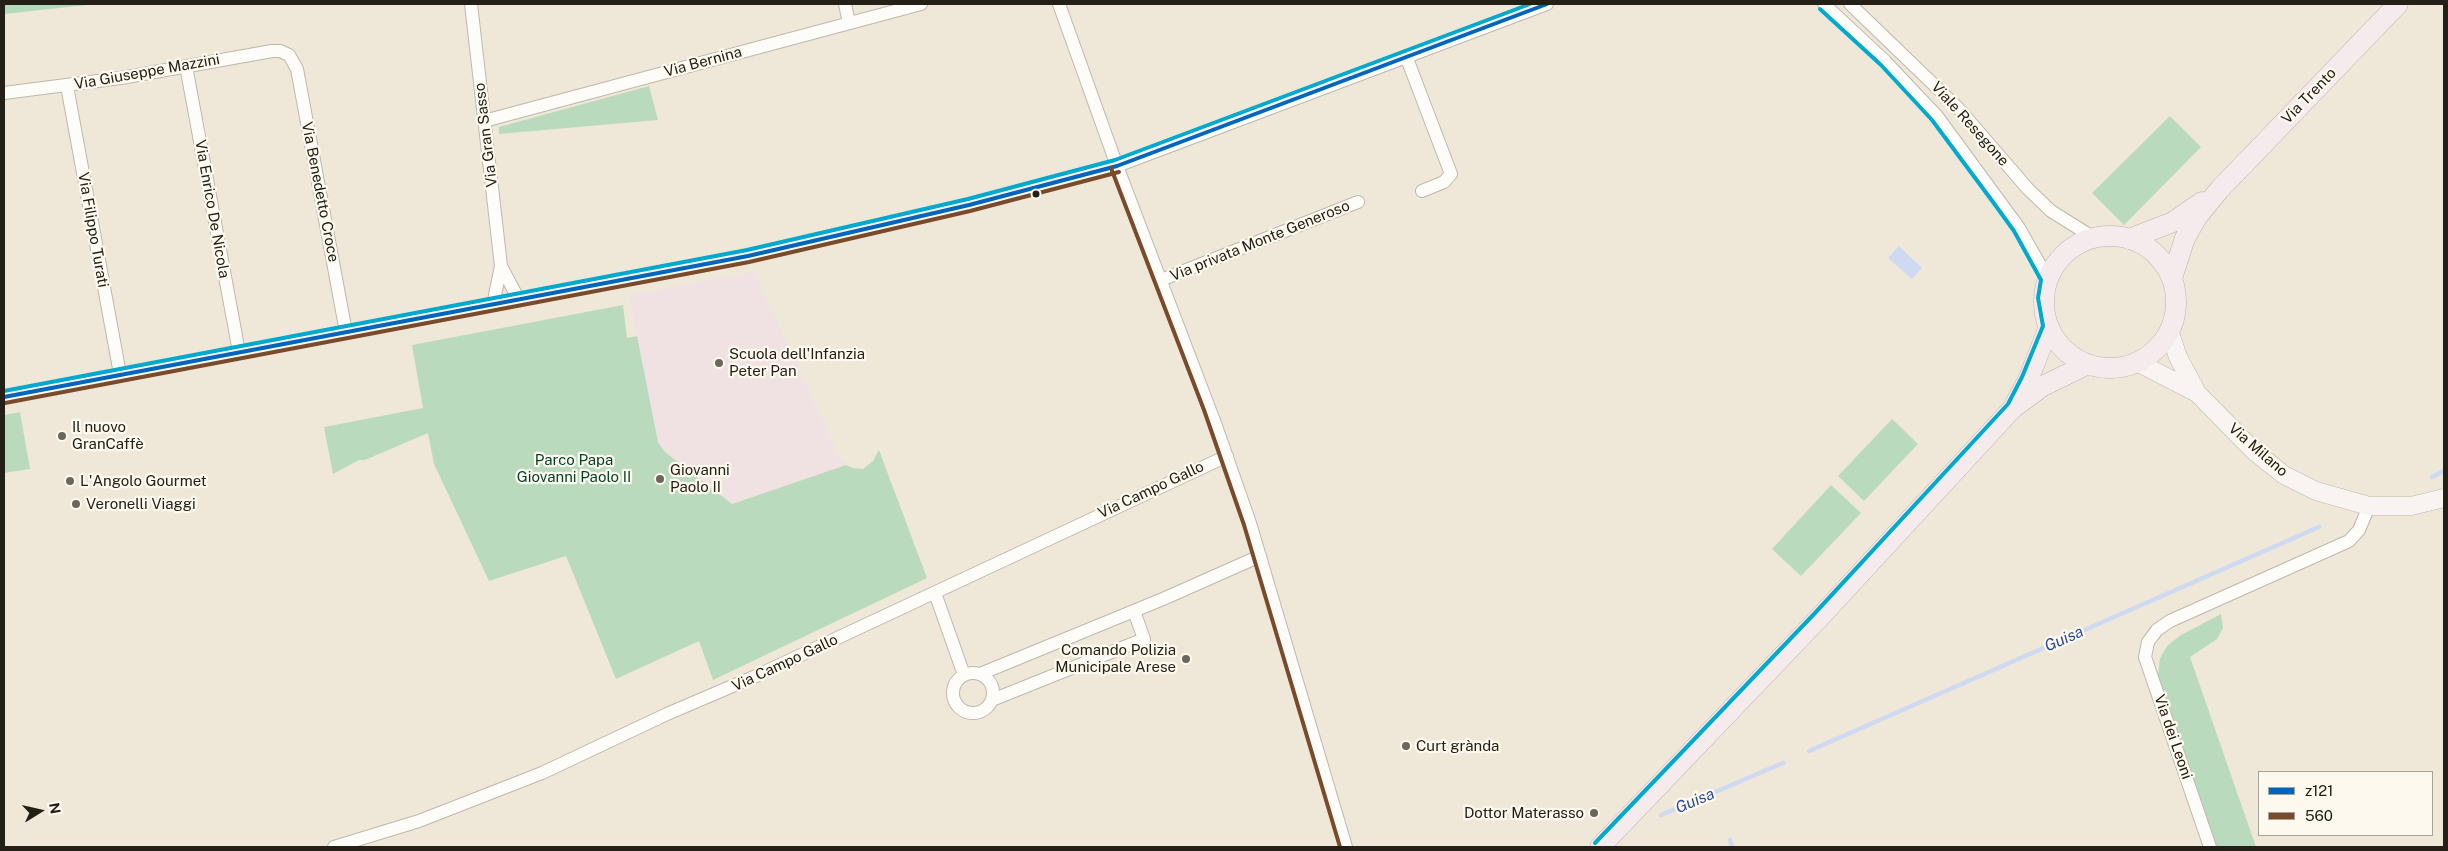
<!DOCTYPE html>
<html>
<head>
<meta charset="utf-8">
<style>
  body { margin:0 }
  #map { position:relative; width:2448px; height:851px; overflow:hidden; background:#efe8d9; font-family:"Public Sans",sans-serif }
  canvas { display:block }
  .frame { position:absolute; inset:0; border:5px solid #252017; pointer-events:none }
  .legend { position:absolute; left:2258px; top:771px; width:175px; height:65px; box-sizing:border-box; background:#fef9ef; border:1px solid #a7a299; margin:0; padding:6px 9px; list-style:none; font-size:15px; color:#252017 }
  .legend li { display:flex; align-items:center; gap:10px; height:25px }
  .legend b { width:25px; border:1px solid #a7a299 }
  .north { position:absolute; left:15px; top:786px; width:50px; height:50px; -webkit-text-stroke:4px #fef9ef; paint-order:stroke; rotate:80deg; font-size:14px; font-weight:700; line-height:20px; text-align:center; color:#252017 }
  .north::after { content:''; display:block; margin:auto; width:18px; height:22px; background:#252017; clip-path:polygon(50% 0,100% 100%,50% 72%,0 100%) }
</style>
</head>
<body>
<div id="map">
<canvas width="2448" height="851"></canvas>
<div class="frame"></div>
<ul class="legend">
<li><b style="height:6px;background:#0065bd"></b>z121</li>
<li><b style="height:6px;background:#7a4b2a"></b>560</li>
</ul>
<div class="north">N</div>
</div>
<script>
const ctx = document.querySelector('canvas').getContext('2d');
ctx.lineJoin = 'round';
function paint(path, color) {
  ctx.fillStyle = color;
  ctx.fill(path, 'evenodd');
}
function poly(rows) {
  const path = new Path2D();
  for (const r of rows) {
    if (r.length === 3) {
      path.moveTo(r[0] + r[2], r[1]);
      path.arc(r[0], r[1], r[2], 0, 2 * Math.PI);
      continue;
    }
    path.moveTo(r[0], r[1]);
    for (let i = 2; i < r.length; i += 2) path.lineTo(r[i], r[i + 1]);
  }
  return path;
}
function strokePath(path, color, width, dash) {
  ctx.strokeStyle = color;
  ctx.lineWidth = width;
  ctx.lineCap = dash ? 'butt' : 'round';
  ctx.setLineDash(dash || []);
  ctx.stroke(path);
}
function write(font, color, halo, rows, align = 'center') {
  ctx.font = font + ' "Public Sans",sans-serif';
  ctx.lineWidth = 4.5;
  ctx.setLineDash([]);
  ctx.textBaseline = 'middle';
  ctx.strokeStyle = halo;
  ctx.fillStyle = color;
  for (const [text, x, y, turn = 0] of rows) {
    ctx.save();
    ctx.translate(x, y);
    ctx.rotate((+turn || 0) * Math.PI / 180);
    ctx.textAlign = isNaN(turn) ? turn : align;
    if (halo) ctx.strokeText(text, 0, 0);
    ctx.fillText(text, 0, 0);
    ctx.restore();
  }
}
paint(poly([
  [754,272,840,458,846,465,732,504,665,452,658,442,629,295]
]), '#f0e1e2');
paint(poly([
  [649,86,658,120,499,134,499,127],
  [2170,116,2201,147,2124,225,2092,193],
  [623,305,627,338,637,336,658,442,665,452,732,504,846,465,853,468,863,469,873,461,879,450,927,578,713,680,699,641,616,679,566,556,489,581,434,464,428,433,365,460,359,460,333,474,324,427,423,408,412,345],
  [20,412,30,469,4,473,4,415],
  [1892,419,1918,444,1864,501,1838,476],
  [1831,485,1861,513,1801,576,1772,549],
  [2221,614,2223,628,2217,639,2190,657,2256,847,2217,847,2158,675,2160,658,2168,645,2181,635]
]), '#badabe');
paint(poly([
  [4,4,96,4,4,14]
]), '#b2dbbb');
paint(poly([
  [1899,246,1922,268,1912,279,1888,258]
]), '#cddaf2');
strokePath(poly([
  [2432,477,2444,471],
  [1809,751,2319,527],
  [1661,815,1783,763],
  [1730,840,1732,847]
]), '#cddaf2', 4.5);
const street = poly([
  [471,4,501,266,493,305],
  [845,4,849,23],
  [1059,4,1117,166,1216,426,1250,523,1346,847],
  [1824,4,1885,61,1937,116,2019,228,2048,279],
  [1850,4,1958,108,2028,189,2051,211,2094,238],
  [1406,56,1451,174,1444,182,1422,191],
  [186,66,239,352],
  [67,86,120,374],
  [4,93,121,78,272,51,280,51,289,55,297,69,346,332],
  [484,121,921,4],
  [502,268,519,300],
  [1161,280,1358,202],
  [4,397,748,256,969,205,1117,166,1547,4],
  [935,593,964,675],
  [973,693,20],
  [980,674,1163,599,1260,556],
  [992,700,1144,639,1134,611],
  [334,847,419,821,542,773,667,714,756,676,1227,456],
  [2210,847,2145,657,2148,642,2157,630,2170,621,2349,541,2359,530,2369,506]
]);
const secondary = poly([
  [2169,330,2178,357,2197,393,2254,451,2284,475,2316,491,2369,506,2411,506,2444,498],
  [2137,362,2197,393]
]);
const primary = poly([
  [2110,302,66],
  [2129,239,2173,222,2202,202],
  [2172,278,2185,238,2197,217,2220,189,2398,4],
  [2016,402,2028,380,2049,327],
  [1600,847,1820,617,2013,408,2043,386,2088,364]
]);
strokePath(street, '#bdb8ac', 14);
strokePath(secondary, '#bdb8ac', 19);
strokePath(primary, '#c0afab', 21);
strokePath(street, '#fdfcf9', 12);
strokePath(secondary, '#f9f4f2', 18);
strokePath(primary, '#f5ebec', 20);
strokePath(poly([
  [4,397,748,256,969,205,1117,166,1547,4]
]), '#0065bd', 4);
strokePath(poly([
  [1111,168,1204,410,1244,525,1340,847],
  [5,403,749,262,970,211,1119,172]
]), '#7a4b2a', 4);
strokePath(poly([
  [4,391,747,250,968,199,1115,160,1530,4],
  [1595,843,1815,613,2008,404,2022,377,2043,326,2038,298,2041,280,2014,231,1993,202,1932,120,1881,65,1820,9]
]), '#00a9ce', 4);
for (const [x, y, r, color] of [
  [1036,194,4.5,"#252017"],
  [719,363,5,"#6c665b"],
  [62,436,5,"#6c665b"],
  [660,479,5,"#6c665b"],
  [70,481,5,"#6c665b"],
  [76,504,5,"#6c665b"],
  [1186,659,5,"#6c665b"],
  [1406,746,5,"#6c665b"],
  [1594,813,5,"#6c665b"]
]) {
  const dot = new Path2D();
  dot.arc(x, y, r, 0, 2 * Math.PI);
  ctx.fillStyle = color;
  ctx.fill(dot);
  strokePath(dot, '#fef9ef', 2);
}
write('15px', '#252017', '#fef9ef', [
  ["Via Bernina",703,62,-15],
  ["Via Giuseppe Mazzini",147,72,-10],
  ["Via Trento",2309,96,-46],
  ["Viale Resegone",1970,124,48],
  ["Via Gran Sasso",486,135,-97],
  ["Via Benedetto Croce",320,192,79],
  ["Via Enrico De Nicola",212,209,80],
  ["Via Filippo Turati",93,230,80],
  ["Via privata Monte Generoso",1260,241,-22],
  ["Via Milano",2258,450,41],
  ["Via Campo Gallo",1151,490,-25],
  ["Via Campo Gallo",785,663,-25],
  ["Via dei Leoni",2173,737,71]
]);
write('15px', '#252017', '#fef9ef', [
  ["Scuola dell'Infanzia",729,354],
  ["Peter Pan",729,371],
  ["Il nuovo",72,427],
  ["GranCaffè",72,444],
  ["Giovanni",670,470],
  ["Paolo II",670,487],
  ["L'Angolo Gourmet",80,481],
  ["Veronelli Viaggi",86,504],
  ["Comando Polizia",1176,650,"right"],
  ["Municipale Arese",1176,667,"right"],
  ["Curt grànda",1416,746],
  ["Dottor Materasso",1584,813,"right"]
], 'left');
write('15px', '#024427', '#fef9ef', [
  ["Parco Papa",574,460],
  ["Giovanni Paolo II",574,477]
]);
write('italic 16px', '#264a96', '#fef9ef', [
  ["Guisa",2064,639,-24],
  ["Guisa",1695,801,-23]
]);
</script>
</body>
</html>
